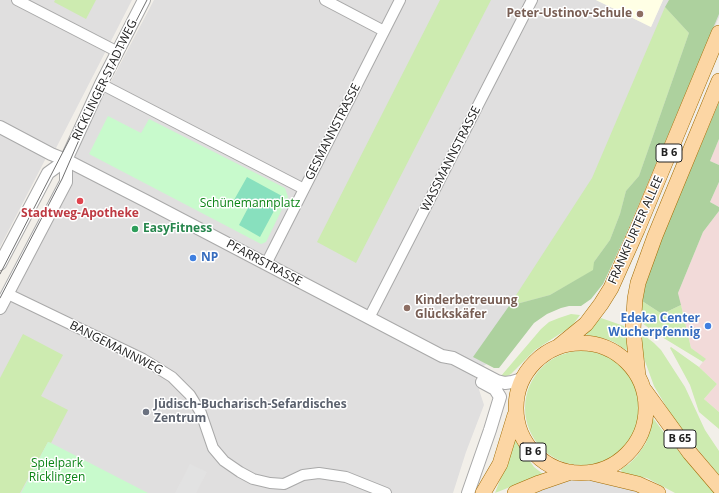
<!DOCTYPE html>
<html>
<head>
<meta charset="utf-8">
<style>
  body { margin:0 }
  canvas { display:block; background:#f2efe9 }
</style>
</head>
<body>
<canvas width="719" height="493"></canvas>
<script>
const ctx = document.querySelector('canvas').getContext('2d');
ctx.lineJoin = 'round';
function paint(path, color) {
  ctx.fillStyle = color;
  ctx.fill(path, 'evenodd');
}
function poly(rows) {
  const path = new Path2D();
  for (const r of rows) {
    if (r.length === 3) {
      path.moveTo(r[0] + r[2], r[1]);
      path.arc(r[0], r[1], r[2], 0, 2 * Math.PI);
      continue;
    }
    path.moveTo(r[0], r[1]);
    for (let i = 2; i < r.length; i += 2) path.lineTo(r[i], r[i + 1]);
  }
  return path;
}
function strokePath(path, color, width, dash) {
  ctx.strokeStyle = color;
  ctx.lineWidth = width;
  ctx.lineCap = dash ? 'butt' : 'round';
  ctx.setLineDash(dash || []);
  ctx.stroke(path);
}
function write(font, color, halo, rows, align = 'center') {
  ctx.font = font + ' "Open Sans",sans-serif';
  ctx.lineWidth = 3;
  ctx.setLineDash([]);
  ctx.textBaseline = 'middle';
  ctx.strokeStyle = halo;
  ctx.fillStyle = color;
  for (const [text, x, y, turn = 0] of rows) {
    ctx.save();
    ctx.translate(x, y);
    ctx.rotate((+turn || 0) * Math.PI / 180);
    ctx.textAlign = isNaN(turn) ? turn : align;
    if (halo) ctx.strokeText(text, 0, 0);
    ctx.fillText(text, 0, 0);
    ctx.restore();
  }
}
paint(poly([
  [0,0,132,0,55,150,0,121],
  [154,0,596,0,651,27,663,0,719,0,719,17,628,230,603,284,545,303,499,358,473,371,484,405,466,452,453,493,0,493,0,296,36,227,69,161],
  [0,134,46,158,0,247],
  [571,472,591,472,658,493,515,493]
]), '#e0dfdf');
paint(poly([
  [719,139,719,165,710,161],
  [719,182,719,207,710,202],
  [719,211,719,412,704,399,717,384,699,367,705,359,691,348,678,293,703,232]
]), '#f2dad9');
paint(poly([
  [596,0,663,0,651,27]
]), '#ffffe5');
paint(poly([
  [55,0,96,0,86,19,54,2],
  [440,0,491,0,356,263,317,242],
  [665,7,689,33,639,176,626,191,620,214,610,240,594,262,594,270,550,295,509,306,592,178],
  [642,301,662,314,681,305,691,348,706,359,703,362,657,334,642,323],
  [571,314,580,315,572,326,535,350,511,374,505,377,501,376,541,329,549,322,559,318],
  [601,318,624,326,629,348,626,350,614,342,606,339,587,335,585,333],
  [640,332,654,343,661,350,685,387,705,430,719,451,719,475,676,423,654,386,642,353],
  [23,334,63,355,41,396,68,410,51,443,48,442,20,493,0,493,0,378],
  [671,347,699,367,717,384,704,399,719,412,719,429,699,412,690,385,670,348],
  [582,408,57],
  [653,418,671,442,714,493,675,493,647,478,622,474,621,469,629,464,637,456,646,443],
  [515,440,534,467,543,474,495,493]
]), '#cdebb0');
paint(poly([
  [669,0,719,0,719,14,628,230,603,284,591,299,581,306,569,306,561,308,547,314,534,323,499,368,494,368,473,357,509,306,550,295,593,270,594,262,610,240,620,214,626,191,639,176,689,33,665,7],
  [719,102,719,139,710,161,719,165,719,182,710,202,719,207,719,211,703,232,678,293,681,305,662,314,642,301,648,271]
]), '#add19e');
paint(poly([
  [108,116,141,133,149,119,285,188,288,197,266,242,261,244,89,154],
  [48,442,51,443,148,493,21,493]
]), '#c8facc');
paint(poly([
  [247,177,282,196,260,237,239,225,248,208,234,200]
]), '#88e0be');
paint(poly([
  [190,464,207,472,196,493,175,493]
]), '#e2e2e2');
const minor = poly([
  [17,0,118,52],
  [325,0,384,31],
  [101,84,304,189],
  [266,264,400,0],
  [8,294,143,359,172,377,190,395,201,413,213,448,224,461,240,472,253,479,270,483,284,484,303,475,319,473,346,477,386,493],
  [369,318,532,0]
]);
const tertiary = poly([
  [0,127,51,154,66,160,146,201,442,356,453,358,497,381,505,383,512,382,522,379],
  [0,264,48,173,66,160],
  [0,308,66,182,66,160,101,84,144,0],
  [468,493,490,430,500,397,495,389,482,382]
]);
const primary = poly([
  [581,408,65],
  [559,346,586,324,601,304,611,288,637,230,719,33],
  [638,376,633,329,635,299,638,283,655,236,719,81],
  [645,391,690,453,719,487],
  [592,473,638,484,658,493],
  [483,493,500,464,515,415],
  [515,493,539,483,571,472]
]);
strokePath(minor, '#a9a9a9', 12);
strokePath(tertiary, '#a9a9a9', 14);
strokePath(primary, '#a06b00', 16);
strokePath(minor, '#fff', 10);
strokePath(tertiary, '#fff', 12);
strokePath(primary, '#fcd6a4', 15);
strokePath(poly([
  [0,274,99,82],
  [0,298,62,179,103,85,147,0]
]), '#707070', 1);
for (const [x, y, r, color] of [
  [640,14,4,"#8d6e63"],
  [80,201,4,"#e0444e"],
  [135,229,4,"#2e9e5b"],
  [193,258,4,"#3f7fe0"],
  [407,308,4,"#8d6e63"],
  [708,326,4,"#3f7fe0"],
  [146,412,4,"#6b7280"]
]) {
  const dot = new Path2D();
  dot.arc(x, y, r, 0, 2 * Math.PI);
  ctx.fillStyle = color;
  ctx.fill(dot);
  strokePath(dot, '#fff', 1.5);
}
for (const [x, y, w] of [
  [669,153,26],
  [680,439,32],
  [533,452,26]
]) {
  const box = new Path2D();
  box.roundRect(x - w / 2, y - 9, w, 18, 3);
  ctx.fillStyle = '#fff';
  ctx.fill(box);
  strokePath(box, '#222', 1);
}
write('bold 11px', '#222', null, [
  ["B 6",669,153],
  ["B 65",680,439],
  ["B 6",533,452]
]);
write('bold 12px', '#785e54', '#fff', [
  ["Peter-Ustinov-Schule",632,14],
  ["Kinderbetreuung",415,301,"left"],
  ["Glückskäfer",415,315,"left"]
], 'right');
write('12px', '#222', '#fff', [
  ["RICKLINGER STADTWEG",105,80,-64],
  ["GESMANNSTRASSE",333,132,-63],
  ["WASSMANNSTRASSE",451,159,-63],
  ["FRANKFURTER ALLEE",636,230,-66],
  ["PFARRSTRASSE",264,263,28],
  ["BANGEMANNWEG",116,348,27]
]);
write('12px', '#0c8416', '#fff', [
  ["Schünemannplatz",250,204],
  ["Spielpark",57,464],
  ["Ricklingen",57,478]
]);
write('bold 12px', '#be3a42', '#fff', [
  ["Stadtweg-Apotheke",80,214]
]);
write('bold 12px', '#27864d', '#fff', [
  ["EasyFitness",143,229]
], 'left');
write('bold 12px', '#366cbe', '#fff', [
  ["NP",201,258],
  ["Edeka Center",700,319,"right"],
  ["Wucherpfennig",700,333,"right"]
], 'left');
write('bold 12px', '#5b616d', '#fff', [
  ["Jüdisch-Bucharisch-Sefardisches",154,405],
  ["Zentrum",154,419]
], 'left');
</script>
</body>
</html>
